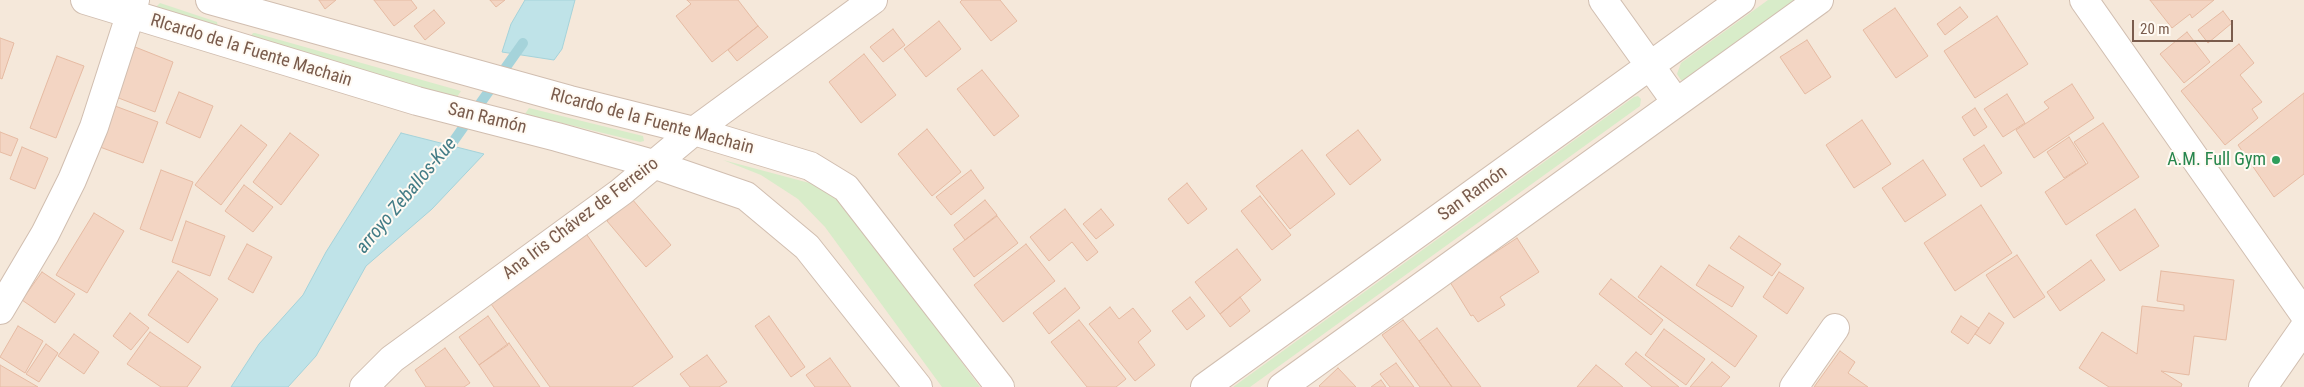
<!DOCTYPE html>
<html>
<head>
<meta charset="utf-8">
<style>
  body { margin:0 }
  #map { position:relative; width:2304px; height:387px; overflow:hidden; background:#fdf6ec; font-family:"Roboto Condensed",sans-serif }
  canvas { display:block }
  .scale { position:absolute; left:2132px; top:20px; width:101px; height:22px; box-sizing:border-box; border:2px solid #7a5c4d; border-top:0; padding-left:6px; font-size:15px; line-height:18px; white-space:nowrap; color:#7a5c4d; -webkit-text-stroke:4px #fffaf3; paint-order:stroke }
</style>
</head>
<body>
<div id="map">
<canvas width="2304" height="387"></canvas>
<div class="scale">20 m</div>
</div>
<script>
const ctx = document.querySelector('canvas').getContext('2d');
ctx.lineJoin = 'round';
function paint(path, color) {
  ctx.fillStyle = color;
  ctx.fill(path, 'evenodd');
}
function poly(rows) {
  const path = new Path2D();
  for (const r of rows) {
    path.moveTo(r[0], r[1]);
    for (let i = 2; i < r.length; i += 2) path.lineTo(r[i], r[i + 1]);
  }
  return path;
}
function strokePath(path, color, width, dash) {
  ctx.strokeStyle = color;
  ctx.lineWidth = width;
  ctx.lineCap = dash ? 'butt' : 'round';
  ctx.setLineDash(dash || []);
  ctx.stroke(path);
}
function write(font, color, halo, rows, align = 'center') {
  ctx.font = font + ' "Roboto Condensed",sans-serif';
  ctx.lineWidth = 4;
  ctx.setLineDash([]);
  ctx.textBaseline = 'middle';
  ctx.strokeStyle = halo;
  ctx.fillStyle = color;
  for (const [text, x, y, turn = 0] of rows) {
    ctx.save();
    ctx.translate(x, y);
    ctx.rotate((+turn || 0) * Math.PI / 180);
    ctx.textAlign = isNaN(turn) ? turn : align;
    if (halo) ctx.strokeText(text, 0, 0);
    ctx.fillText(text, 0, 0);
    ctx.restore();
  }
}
paint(poly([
  [0,0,2304,0,2304,387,0,387]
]), '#f5e8da');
paint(poly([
  [1768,0,1804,0,1686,81,1681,80,1677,74,1681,63],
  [160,3,217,22,218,28,156,7],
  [253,33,255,33,461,91,457,97,252,41,250,37],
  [1638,96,1641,99,1640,106,1250,387,1233,387,1634,97],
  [529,108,643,136,644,141,640,142,525,114],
  [723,160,817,185,848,208,980,387,942,387,825,227,798,199,761,175]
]), '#d8ecc9');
const water = poly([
  [525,0,575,0,562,49,554,60,502,52,511,24,525,0],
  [401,133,484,154,432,209,366,266,316,356,288,387,231,387,259,344,303,295,326,252,401,133]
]);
paint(water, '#bfe3e8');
strokePath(water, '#a5d3da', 1);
strokePath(poly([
  [443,156,523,43]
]), '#a5d3da', 10);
const building = poly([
  [319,0,336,0,325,9,319,0],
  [374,0,411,0,417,8,394,26,374,0],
  [490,0,505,0,496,7,490,0],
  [687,0,738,0,758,26,712,62,676,16,691,4,687,0],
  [962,0,1000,0,1017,21,991,41,960,2,962,0],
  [2150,0,2214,0,2192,18,2190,14,2172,28,2150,0],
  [1960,7,1968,17,1945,35,1937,24,1960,7],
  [1895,8,1928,56,1896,78,1863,30,1895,8],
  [434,10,445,23,425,40,414,26,434,10],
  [2223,11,2232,23,2208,43,2198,30,2223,11],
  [1997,16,2028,64,1975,98,1944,51,1997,16],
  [939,21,961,49,926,77,904,49,939,21],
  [758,26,768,37,737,61,728,50,758,26],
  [893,29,905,45,883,62,870,47,893,29],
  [2187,32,2210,62,2184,83,2160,54,2187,32],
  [0,38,14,43,2,79,0,78,0,38],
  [1807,40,1831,77,1805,94,1780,57,1807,40],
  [2239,44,2254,63,2240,75,2262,102,2252,109,2258,118,2225,145,2181,91,2239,44],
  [135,47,173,62,155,112,116,97,135,47],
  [864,54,896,95,861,123,829,82,864,54],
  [57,56,84,66,56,138,30,128,57,56],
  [982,70,1019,116,994,136,957,89,982,70],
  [2072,84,2094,118,2034,158,2016,130,2049,108,2044,102,2072,84],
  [179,92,213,106,200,138,166,123,179,92],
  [2304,93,2304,174,2274,197,2238,145,2304,93],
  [2007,94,2025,123,2003,137,1984,109,2007,94],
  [115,106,158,122,143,163,100,147,115,106],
  [1975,108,1987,127,1974,136,1962,117,1975,108],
  [1862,120,1891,164,1854,188,1826,145,1862,120],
  [2103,123,2139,177,2066,225,2045,192,2088,163,2074,142,2103,123],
  [241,125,267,145,221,205,195,185,241,125],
  [927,129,961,172,932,196,898,154,927,129],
  [1358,130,1381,160,1350,185,1326,155,1358,130],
  [0,132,18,139,11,156,0,152,0,132],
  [290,133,319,155,281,205,253,182,290,133],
  [2069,137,2086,164,2064,178,2047,152,2069,137],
  [1984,145,2002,173,1981,187,1963,159,1984,145],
  [22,147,48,158,35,189,10,179,22,147],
  [1302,150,1335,194,1290,229,1256,186,1302,150],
  [1923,160,1946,195,1905,222,1882,188,1923,160],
  [161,170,193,182,172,241,140,229,161,170],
  [971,170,984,188,951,215,936,197,971,170],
  [1187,183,1207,209,1188,224,1168,199,1187,183],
  [244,185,273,207,253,232,225,211,244,185],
  [1260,196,1291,235,1272,250,1241,211,1260,196],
  [632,199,671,245,646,267,607,221,632,199],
  [985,200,997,215,965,240,954,225,985,200],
  [1981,205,2012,253,1955,291,1924,243,1981,205],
  [1065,209,1098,252,1087,261,1072,242,1049,261,1030,237,1065,209],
  [1101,209,1114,225,1096,239,1083,224,1101,209],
  [2135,209,2159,246,2120,271,2096,235,2135,209],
  [94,213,124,231,87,293,56,275,94,213],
  [997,216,1018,243,974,277,953,249,997,216],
  [186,221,225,236,210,276,172,262,186,221],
  [580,225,673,357,632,387,550,387,484,294,580,225],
  [1739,236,1781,264,1772,276,1730,248,1739,236],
  [1517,238,1539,272,1500,297,1505,305,1478,322,1473,315,1471,316,1450,282,1517,238],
  [247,244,272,257,253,293,228,279,247,244],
  [1026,244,1055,281,1003,322,974,285,1026,244],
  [1237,249,1261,280,1220,314,1195,282,1237,249],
  [2017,255,2045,297,2014,318,1986,275,2017,255],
  [2091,260,2105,280,2060,311,2047,292,2091,260],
  [1709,265,1744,287,1732,307,1696,285,1709,265],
  [1661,266,1757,336,1735,367,1638,297,1661,266],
  [178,271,218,299,188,343,148,315,178,271],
  [2161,271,2234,280,2226,340,2194,336,2189,375,2161,371,2182,384,2181,387,2109,387,2079,368,2102,332,2137,354,2142,306,2184,311,2184,305,2157,301,2161,271],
  [42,272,75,294,55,323,22,300,42,272],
  [1779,272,1804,288,1787,314,1763,297,1779,272],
  [1611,279,1663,320,1651,335,1599,294,1611,279],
  [1065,288,1080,308,1049,334,1033,313,1065,288],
  [1190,297,1205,316,1187,330,1172,311,1190,297],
  [1240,297,1250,311,1230,327,1220,314,1240,297],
  [1110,307,1119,319,1133,308,1151,331,1138,342,1155,365,1135,381,1089,324,1110,307],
  [130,313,149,328,131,350,113,336,130,313],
  [1989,313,2004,323,1990,344,1975,334,1989,313],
  [488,316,508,345,479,365,459,337,488,316],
  [769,316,805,367,791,377,755,326,769,316],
  [1961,316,1979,328,1968,344,1951,332,1961,316],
  [1079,320,1126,379,1116,387,1087,387,1051,342,1079,320],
  [1403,320,1419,341,1452,387,1420,387,1382,335,1403,320],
  [18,326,43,341,25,373,0,357,18,326],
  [1437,328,1481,387,1452,387,1419,341,1437,328],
  [1664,329,1705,359,1686,385,1645,355,1664,329],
  [150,332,201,367,187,387,161,387,127,364,150,332],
  [74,334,99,352,84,374,58,356,74,334],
  [509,343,540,387,494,387,479,365,509,343],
  [46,344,58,353,39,382,26,374,46,344],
  [445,348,470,383,464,387,426,387,415,370,445,348],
  [1840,351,1855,362,1848,373,1868,387,1814,387,1840,351],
  [1636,352,1679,387,1652,387,1625,364,1636,352],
  [707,355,727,382,719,387,690,387,680,374,707,355],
  [830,358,851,387,815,387,806,375,830,358],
  [1712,362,1730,377,1721,387,1690,387,1712,362],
  [1396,363,1414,387,1390,387,1380,374,1396,363],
  [0,365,38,387,0,387,0,365],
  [1596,365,1615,380,1623,387,1577,387,1596,365],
  [1338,368,1356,387,1320,387,1319,386,1338,368],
  [1381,380,1386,387,1371,387,1381,380]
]);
paint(building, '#f3d5c3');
strokePath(building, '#e6bba3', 1);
const minor = poly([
  [85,0,417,101,557,137,653,164,746,196,807,247,918,387],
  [210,0,570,100,694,131,810,166,846,188,1000,387],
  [1603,0,1676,102],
  [2084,0,2304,314],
  [0,310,45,234,72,180,94,127,135,0],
  [364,387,392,359,621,192,694,131,873,0],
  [1205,387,1741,0],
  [1282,387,1819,0],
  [1794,387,1835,328],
  [2263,387,2304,328]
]);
strokePath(minor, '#d1beb0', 30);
strokePath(minor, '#fff', 28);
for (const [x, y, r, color] of [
  [2276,160,5,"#2e9e5b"]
]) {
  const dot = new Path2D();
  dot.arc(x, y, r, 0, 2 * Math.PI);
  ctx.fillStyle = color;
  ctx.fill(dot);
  strokePath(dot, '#fffaf3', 2);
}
write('18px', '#7a5c4d', '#fffaf3', [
  ["RIcardo de la Fuente Machain",251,51,17],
  ["San Ramón",487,119,14],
  ["RIcardo de la Fuente Machain",652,122,15],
  ["San Ramón",1473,194,-36],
  ["Ana Iris Chávez de Ferreiro",581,219,-37]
]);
write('18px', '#27864d', '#fffaf3', [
  ["A.M. Full Gym",2266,160]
], 'right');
write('italic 19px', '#437c86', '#fffaf3', [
  ["arroyo Zeballos-Kue",407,196,-50]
]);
</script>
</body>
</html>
